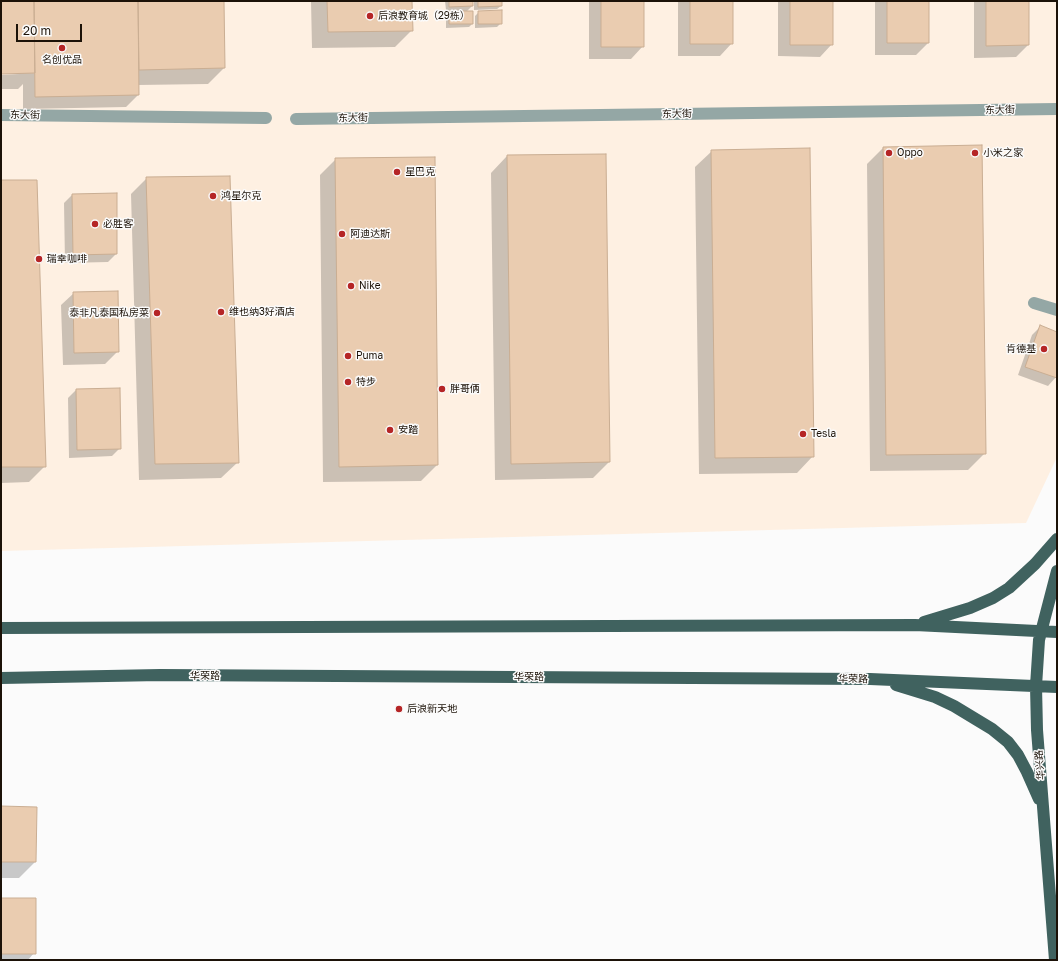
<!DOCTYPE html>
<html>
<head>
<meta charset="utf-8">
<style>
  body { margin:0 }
  #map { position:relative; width:1058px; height:961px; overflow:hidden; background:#fbfbfb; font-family:"Golos Text",sans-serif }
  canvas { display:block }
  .frame { position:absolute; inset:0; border:2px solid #1c1208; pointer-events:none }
  .scale { position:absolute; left:16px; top:24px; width:66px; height:18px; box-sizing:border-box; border:2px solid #1c1208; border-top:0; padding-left:5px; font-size:12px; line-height:14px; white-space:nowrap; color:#1c1208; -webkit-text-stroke:3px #fbfbfb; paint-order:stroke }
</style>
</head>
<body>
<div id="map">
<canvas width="1058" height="961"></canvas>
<div class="frame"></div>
<div class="scale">20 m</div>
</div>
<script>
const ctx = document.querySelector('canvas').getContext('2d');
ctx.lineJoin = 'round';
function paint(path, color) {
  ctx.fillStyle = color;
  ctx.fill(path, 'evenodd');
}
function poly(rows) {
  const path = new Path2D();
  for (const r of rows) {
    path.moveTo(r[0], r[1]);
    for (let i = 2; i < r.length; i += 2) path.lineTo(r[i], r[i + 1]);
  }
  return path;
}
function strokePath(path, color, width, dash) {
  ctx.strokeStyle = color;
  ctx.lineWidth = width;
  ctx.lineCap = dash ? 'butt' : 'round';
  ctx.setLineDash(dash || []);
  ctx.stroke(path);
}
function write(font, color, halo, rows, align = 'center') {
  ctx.font = font + ' "Golos Text","Noto Sans SC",sans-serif';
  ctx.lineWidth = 3;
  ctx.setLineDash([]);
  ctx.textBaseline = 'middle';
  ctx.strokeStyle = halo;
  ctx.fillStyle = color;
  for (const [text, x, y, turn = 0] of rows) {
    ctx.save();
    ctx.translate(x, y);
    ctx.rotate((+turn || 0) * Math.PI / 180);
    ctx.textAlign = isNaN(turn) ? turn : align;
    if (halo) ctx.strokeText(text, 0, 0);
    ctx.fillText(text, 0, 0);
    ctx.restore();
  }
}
paint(poly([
  [1,1,1057,1,1057,457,1026,523,1,551]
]), '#fef0e2');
paint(poly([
  [1,1,223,1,224,68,208,84,138,85,138,95,126,107,23,109,23,84,18,89,1,89,1,75,19,74,19,72,1,73],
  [311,1,411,1,412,30,395,47,312,48],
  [445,1,472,1,472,6,466,12,472,24,469,27,446,28,446,16,452,10,446,10],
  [474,1,501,1,501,6,497,9,474,10],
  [589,1,643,1,643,46,631,59,589,59],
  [678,1,732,1,732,43,720,56,678,56],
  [778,1,832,1,832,44,820,57,778,56],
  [875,1,928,1,928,43,916,55,875,55],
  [974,1,1028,1,1028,45,1016,57,974,58],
  [479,12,501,23,497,27,475,28,475,16],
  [883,148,985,453,968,470,870,471,867,164],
  [712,151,813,456,797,473,699,474,695,167],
  [507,156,609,462,593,478,495,480,491,173],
  [336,159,437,465,421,481,323,482,320,175],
  [147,178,238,462,221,478,139,480,131,194],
  [1,181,45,466,29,482,1,483],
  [72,195,116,254,108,262,65,263,64,203],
  [74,293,118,351,105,364,63,365,61,305],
  [1040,327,1057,333,1057,374,1056,377,1048,386,1018,375,1032,335],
  [119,389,120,448,112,456,69,458,68,398,76,390],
  [1,807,35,862,19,878,1,878],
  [1,899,34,953,28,960,1,960]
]), '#0003');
const building = poly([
  [1,1,34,1,35,73,1,74,1,1],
  [34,1,138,1,139,95,35,97,34,1],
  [138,1,224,1,225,68,139,70,138,1],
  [327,1,412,1,413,31,328,32,327,1],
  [449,1,473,1,473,6,449,7,449,1],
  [478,1,502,1,502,6,478,7,478,1],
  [601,1,644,1,644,47,601,47,601,1],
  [690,1,733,1,733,44,690,44,690,1],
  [790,1,833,1,833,45,790,45,790,1],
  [887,1,929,1,929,43,887,43,887,1],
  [986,1,1029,1,1029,45,986,46,986,1],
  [502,10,502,24,478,24,478,11,502,10],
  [449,11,473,11,473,24,449,24,449,11],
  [982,145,986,454,886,455,883,147,982,145],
  [810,148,814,457,715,458,711,150,810,148],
  [606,154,610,462,511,464,507,155,606,154],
  [435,157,438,465,339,467,335,158,435,157],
  [230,176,239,463,155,464,146,177,230,176],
  [1,180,37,180,46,467,1,467,1,180],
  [117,193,117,254,73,255,72,194,117,193],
  [118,291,119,352,74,353,73,292,118,291],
  [1040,325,1057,332,1057,378,1025,367,1040,325],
  [120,388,121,449,77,450,76,389,120,388],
  [1,806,37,807,36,862,1,862,1,806],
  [1,898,36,898,36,954,1,954,1,898]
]);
paint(building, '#eaccb0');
strokePath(building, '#caae93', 1);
strokePath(poly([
  [1034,303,1057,310]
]), '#94a7a5', 12);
strokePath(poly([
  [1,115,266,118],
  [296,119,1057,109]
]), '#94a7a5', 12);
strokePath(poly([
  [924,622,970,608,993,598,1009,588,1035,564,1057,539],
  [1,628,915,625,1057,632],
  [1,678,160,675,870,679,1057,687],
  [896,685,935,697,954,706,992,729,1008,742,1018,755,1027,772,1039,799],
  [1055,960,1037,730,1036,686,1039,640,1057,571]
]), '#40625f', 12);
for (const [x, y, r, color] of [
  [370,16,4,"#b52526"],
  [62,48,4,"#b52526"],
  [889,153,4,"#b52526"],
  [975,153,4,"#b52526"],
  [397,172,4,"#b52526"],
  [213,196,4,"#b52526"],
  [95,224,4,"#b52526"],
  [342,234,4,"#b52526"],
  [39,259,4,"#b52526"],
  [351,286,4,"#b52526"],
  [221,312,4,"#b52526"],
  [157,313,4,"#b52526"],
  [1044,349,4,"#b52526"],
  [348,356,4,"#b52526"],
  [348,382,4,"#b52526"],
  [442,389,4,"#b52526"],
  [390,430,4,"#b52526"],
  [803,434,4,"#b52526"],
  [399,709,4,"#b52526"]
]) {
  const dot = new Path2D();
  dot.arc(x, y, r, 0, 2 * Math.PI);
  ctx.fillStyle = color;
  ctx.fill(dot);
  strokePath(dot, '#fbfbfb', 1.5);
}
write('10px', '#1c1208', '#fbfbfb', [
  ["后浪教育城（29栋）",378,16],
  ["名创优品",62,60,"center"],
  ["Oppo",897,153],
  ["小米之家",983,153],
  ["星巴克",405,172],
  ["鸿星尔克",221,196],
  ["必胜客",103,224],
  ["阿迪达斯",350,234],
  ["瑞幸咖啡",47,259],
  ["Nike",359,286],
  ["维也纳3好酒店",229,312],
  ["泰非凡泰国私房菜",149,313,"right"],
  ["肯德基",1036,349,"right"],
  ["Puma",356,356],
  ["特步",356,382],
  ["胖哥俩",450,389],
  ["安踏",398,430],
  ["Tesla",811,434],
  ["后浪新天地",407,709]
], 'left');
write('10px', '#1c1208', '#fbfbfb', [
  ["东大街",1000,110,-1],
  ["东大街",677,114,-1],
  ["东大街",25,115,1],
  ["东大街",353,118,-1],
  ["华荣路",205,676],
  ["华荣路",529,677],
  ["华荣路",853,679,1],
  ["华兴路",1040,765,-95]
]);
</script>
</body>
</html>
